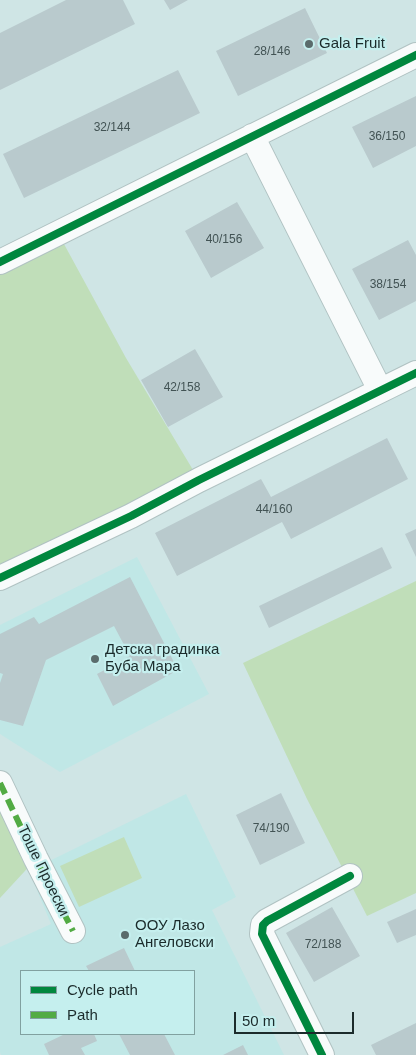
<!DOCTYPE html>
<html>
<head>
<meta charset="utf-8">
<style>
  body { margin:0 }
  #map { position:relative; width:416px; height:1055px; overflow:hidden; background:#cfe5e5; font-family:Helvetica,sans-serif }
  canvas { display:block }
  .legend { position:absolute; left:20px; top:970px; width:175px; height:65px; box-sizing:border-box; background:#c5efee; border:1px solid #81a1a0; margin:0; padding:6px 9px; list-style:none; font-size:15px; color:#1b2b2b }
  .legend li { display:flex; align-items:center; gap:10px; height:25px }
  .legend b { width:25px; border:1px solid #81a1a0 }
  .scale { position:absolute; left:234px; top:1012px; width:120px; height:22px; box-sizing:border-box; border:2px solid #1b2b2b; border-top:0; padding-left:6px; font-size:15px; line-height:18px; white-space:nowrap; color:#1b2b2b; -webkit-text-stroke:4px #c5efee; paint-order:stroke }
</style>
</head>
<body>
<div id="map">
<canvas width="416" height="1055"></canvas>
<ul class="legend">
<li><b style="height:6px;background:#00873e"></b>Cycle path</li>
<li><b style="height:6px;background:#52ab44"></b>Path</li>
</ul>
<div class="scale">50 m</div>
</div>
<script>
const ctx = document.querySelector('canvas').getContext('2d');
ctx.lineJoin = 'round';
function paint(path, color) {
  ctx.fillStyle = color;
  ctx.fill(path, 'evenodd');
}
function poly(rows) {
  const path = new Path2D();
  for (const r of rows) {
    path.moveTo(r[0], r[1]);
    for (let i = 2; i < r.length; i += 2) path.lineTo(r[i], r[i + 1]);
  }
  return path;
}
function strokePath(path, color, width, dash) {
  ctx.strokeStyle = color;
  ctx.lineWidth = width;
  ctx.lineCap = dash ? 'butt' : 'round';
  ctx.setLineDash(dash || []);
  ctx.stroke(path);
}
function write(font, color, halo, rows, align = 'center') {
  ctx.font = font + ' Helvetica,sans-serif';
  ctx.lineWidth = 4.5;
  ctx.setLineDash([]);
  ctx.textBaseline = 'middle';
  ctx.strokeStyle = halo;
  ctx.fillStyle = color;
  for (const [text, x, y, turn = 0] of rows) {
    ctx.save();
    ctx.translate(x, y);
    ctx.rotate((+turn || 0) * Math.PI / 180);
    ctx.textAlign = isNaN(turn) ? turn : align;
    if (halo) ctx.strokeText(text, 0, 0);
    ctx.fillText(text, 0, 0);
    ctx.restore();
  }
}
paint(poly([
  [137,557,209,694,60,772,0,734,0,625],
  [186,794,236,897,212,910,284,1055,1,1055,0,1052,0,947,51,924,29,871],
  [21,971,194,971,194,1034,21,1034]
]), '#c0e7e6');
paint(poly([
  [58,233,126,358,199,480,0,565,0,262],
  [416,581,416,893,367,916,307,799,243,663],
  [0,783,36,859,0,898],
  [124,837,142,878,79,907,60,866]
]), '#c0deb9');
paint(poly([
  [66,0,123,0,135,24,0,90,0,33],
  [164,0,188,0,170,10],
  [305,8,327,53,238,96,216,51],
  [178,70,200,113,24,198,3,154],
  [416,96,416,146,373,168,352,127],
  [237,202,264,248,211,278,185,231],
  [408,240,416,255,416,301,379,320,352,269],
  [195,349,223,397,168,427,141,380],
  [387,438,408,479,291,539,282,522,177,576,155,533,261,479,271,497],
  [416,529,416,557,405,534],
  [382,547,392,568,269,628,259,606],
  [130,577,178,670,113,706,97,674,130,656,114,626,46,660,23,726,0,720,0,683,3,674,0,673,0,634,34,617,39,624],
  [281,793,305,843,260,865,236,815],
  [332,907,360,956,314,982,286,933],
  [416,909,416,935,397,943,387,922],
  [124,948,135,971,89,971,86,966],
  [416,1023,416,1055,376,1055,371,1045],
  [65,1034,94,1034,97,1041,81,1048,85,1055,49,1055,44,1044],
  [119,1034,164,1034,175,1055,130,1055],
  [243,1045,248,1055,223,1055]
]), '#b9cacd');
const minor = poly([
  [252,136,380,390],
  [0,262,416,55],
  [0,578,131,516,199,480,416,373],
  [0,783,36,859,73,931],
  [322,1055,262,934,263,925,267,921,350,876]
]);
strokePath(minor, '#b0c2c2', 26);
strokePath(minor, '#f8fbfb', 24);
strokePath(poly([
  [0,783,36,859,73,931]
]), '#52ab44', 6, [12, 6]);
strokePath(poly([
  [0,262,416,55],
  [0,578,131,516,199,480,416,373],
  [322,1055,262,934,263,925,267,921,350,876]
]), '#00873e', 8);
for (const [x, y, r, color] of [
  [309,44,5,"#5a6c6c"],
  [95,659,5,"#5a6c6c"],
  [125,935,5,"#5a6c6c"]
]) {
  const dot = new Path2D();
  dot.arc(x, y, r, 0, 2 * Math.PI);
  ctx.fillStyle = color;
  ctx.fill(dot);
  strokePath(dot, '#c5efee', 2);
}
write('12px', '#425354', null, [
  ["28/146",272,52],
  ["32/144",112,128],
  ["36/150",387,137],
  ["40/156",224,240],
  ["38/154",388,285],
  ["42/158",182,388],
  ["44/160",274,510],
  ["74/190",271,829],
  ["72/188",323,945]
]);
write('15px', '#1b2b2b', '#c5efee', [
  ["Gala Fruit",319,44],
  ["Детска градинка",105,650],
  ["Буба Мара",105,667],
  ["ООУ Лазо",135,926],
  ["Ангеловски",135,943]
], 'left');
write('15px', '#1b2b2b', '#c5efee', [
  ["Тоше Проески",43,871,64]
]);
</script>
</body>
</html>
